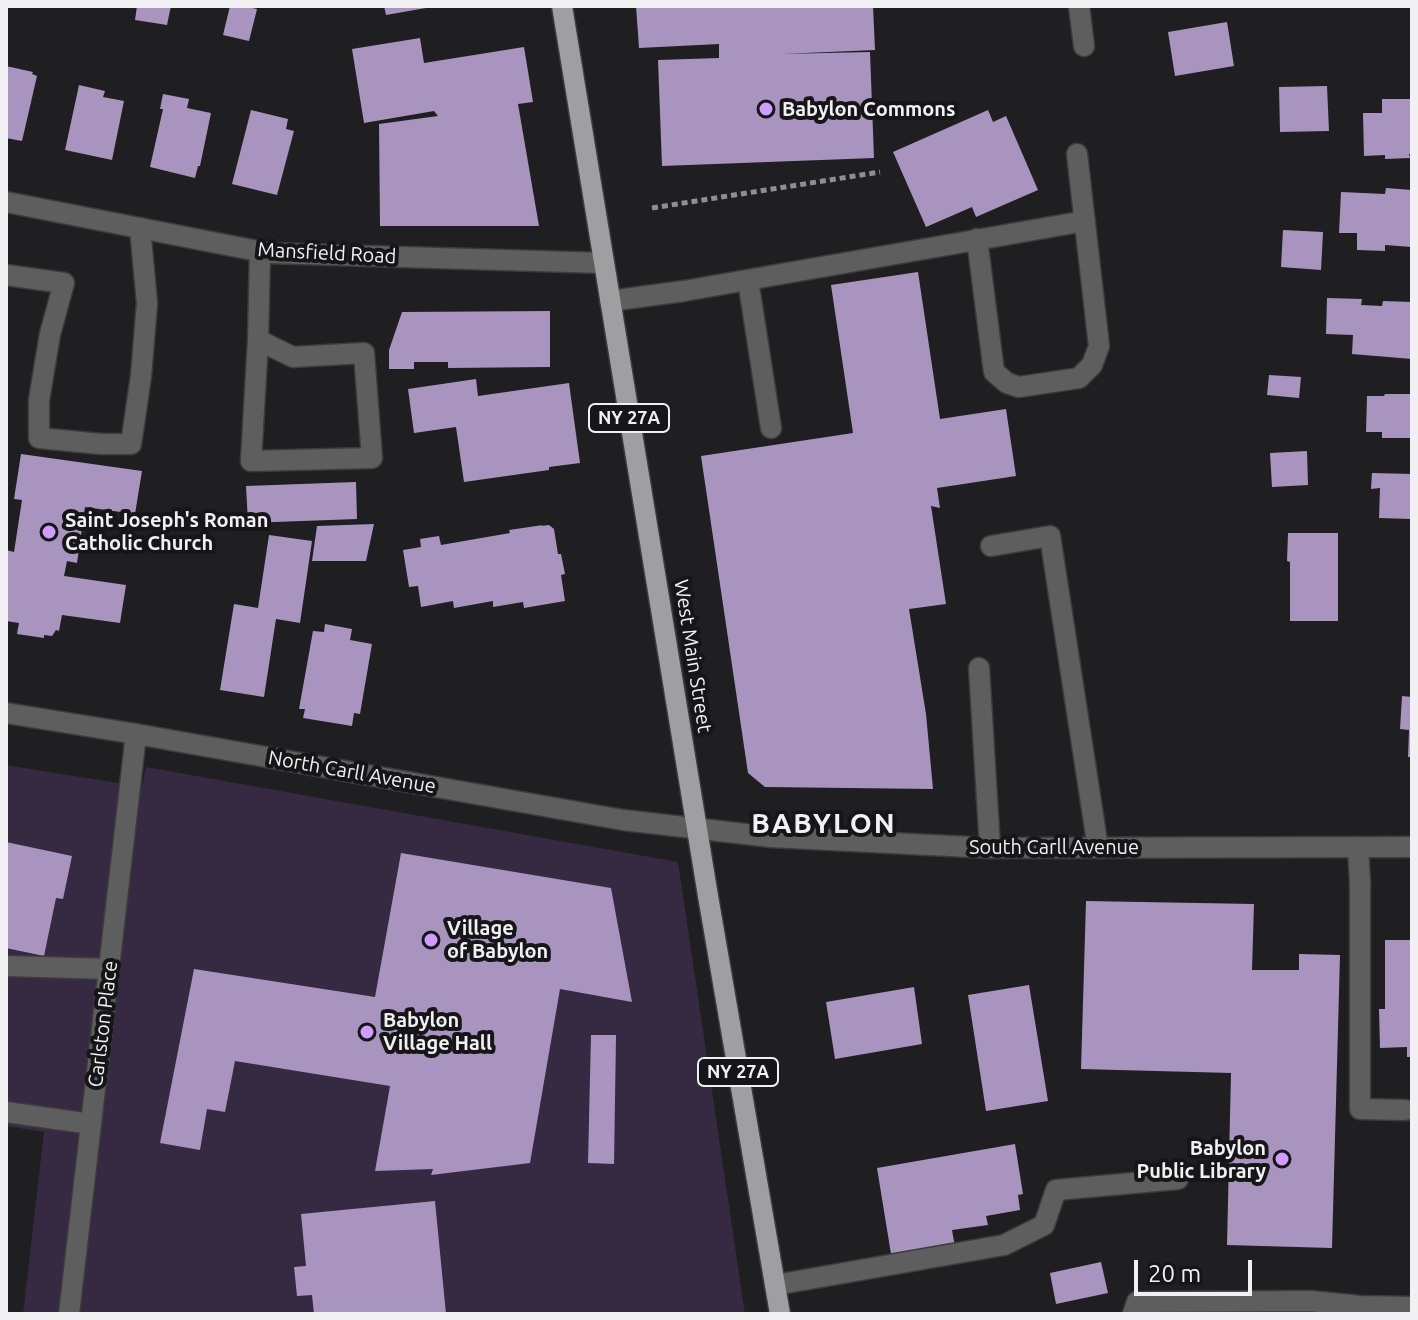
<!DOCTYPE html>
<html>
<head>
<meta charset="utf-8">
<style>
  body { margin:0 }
  #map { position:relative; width:1418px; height:1320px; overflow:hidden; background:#1f1e20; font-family:Ubuntu,sans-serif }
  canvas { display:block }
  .frame { position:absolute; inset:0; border:8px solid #f1f0f2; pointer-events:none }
  .scale { position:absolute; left:1134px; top:1260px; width:118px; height:36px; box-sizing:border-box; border:4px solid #f1f0f2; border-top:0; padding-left:10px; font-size:24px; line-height:28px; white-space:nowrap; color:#f1f0f2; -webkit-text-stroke:6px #161517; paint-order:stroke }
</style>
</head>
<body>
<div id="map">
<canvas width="1418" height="1320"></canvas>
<div class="frame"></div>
<div class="scale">20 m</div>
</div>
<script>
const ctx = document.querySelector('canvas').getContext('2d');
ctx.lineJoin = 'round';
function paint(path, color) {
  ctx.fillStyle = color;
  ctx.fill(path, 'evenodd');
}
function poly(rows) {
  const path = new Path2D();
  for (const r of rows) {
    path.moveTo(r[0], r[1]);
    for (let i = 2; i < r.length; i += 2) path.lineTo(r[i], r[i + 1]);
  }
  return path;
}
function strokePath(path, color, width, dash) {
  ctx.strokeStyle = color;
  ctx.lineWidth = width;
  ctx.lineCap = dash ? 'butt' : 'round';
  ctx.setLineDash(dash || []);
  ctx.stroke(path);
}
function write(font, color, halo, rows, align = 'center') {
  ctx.font = font + ' Ubuntu,sans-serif';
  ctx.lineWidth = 8;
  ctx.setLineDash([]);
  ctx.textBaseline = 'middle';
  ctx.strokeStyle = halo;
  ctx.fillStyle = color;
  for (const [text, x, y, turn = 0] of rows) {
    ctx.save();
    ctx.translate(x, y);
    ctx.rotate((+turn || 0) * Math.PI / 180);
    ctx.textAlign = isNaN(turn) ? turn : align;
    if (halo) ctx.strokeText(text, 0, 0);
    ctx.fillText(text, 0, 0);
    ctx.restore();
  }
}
paint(poly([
  [6,765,142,787,146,767,678,862,745,1314,23,1314,44,1132,6,1126]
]), '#362a42');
paint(poly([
  [137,6,171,6,167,25,135,20],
  [230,6,243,6,257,9,249,41,223,35],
  [384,6,426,6,426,8,386,15],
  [636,6,873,6,875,50,782,54,870,52,874,158,662,166,658,60,719,58,719,44,639,48],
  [1227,22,1234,66,1175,76,1168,32],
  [420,38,424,63,524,47,533,102,518,104,539,226,380,226,379,124,438,116,434,111,364,123,352,49],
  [6,66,33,72,32,74,37,76,22,141,6,138],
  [79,85,105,91,103,97,124,101,112,160,65,150],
  [1327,86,1329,131,1280,132,1279,87],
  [163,94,189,99,187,108,211,113,200,166,198,166,195,178,150,167,163,109,160,109],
  [1382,99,1412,99,1412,154,1409,154,1410,158,1385,159,1385,155,1364,156,1363,113,1382,113],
  [251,110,288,119,286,129,294,131,277,195,232,184],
  [988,110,993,122,1006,116,1038,190,976,217,972,207,926,227,893,152],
  [1386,188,1412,190,1412,247,1385,245,1385,251,1357,250,1357,233,1339,233,1341,192,1385,194],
  [1283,230,1323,232,1321,270,1281,267],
  [918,272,940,419,1006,409,1016,476,937,488,940,508,931,506,946,604,909,609,926,714,933,789,765,787,748,773,701,456,853,433,831,285],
  [1327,298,1362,299,1361,305,1382,306,1383,301,1412,302,1412,359,1352,354,1353,335,1326,334],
  [550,311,550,367,448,368,448,362,414,362,414,369,389,369,389,350,402,312],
  [1269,375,1301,377,1299,398,1267,395],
  [476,379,478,396,569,383,580,463,549,467,549,470,464,482,456,427,414,433,408,389],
  [1385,394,1412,394,1412,432,1410,432,1410,438,1382,438,1382,432,1366,432,1367,396,1384,396],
  [1307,451,1308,485,1272,487,1270,453],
  [21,454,142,471,135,514,85,507,77,563,67,561,64,576,126,585,120,623,62,615,59,631,56,630,52,636,44,635,44,638,17,634,19,623,6,621,6,550,14,552,22,500,14,499],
  [1372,473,1412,474,1411,519,1379,518,1380,488,1371,489],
  [356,482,357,519,248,523,246,486],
  [374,524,366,561,312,561,317,526],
  [543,525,541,526,549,525,554,529,558,554,561,554,565,574,561,575,565,601,524,608,523,602,493,607,493,601,454,608,453,601,421,607,418,586,409,587,403,550,421,547,420,539,439,536,441,545,510,533,509,530],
  [1288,533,1338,533,1338,621,1290,621,1290,562,1287,561],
  [269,535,312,541,300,623,276,619,264,697,220,690,234,604,258,608],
  [325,624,352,629,350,640,372,644,360,714,354,713,352,726,303,718,305,709,299,709,313,631,324,632],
  [1402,696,1412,697,1412,757,1408,757,1409,730,1400,729],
  [6,842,72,856,63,899,56,898,44,956,6,948],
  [401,853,611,888,632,1002,560,989,530,1163,431,1175,433,1169,375,1171,390,1086,235,1061,225,1112,207,1109,200,1150,160,1143,194,969,375,997],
  [1086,901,1254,904,1252,970,1299,970,1299,954,1340,955,1332,1248,1227,1245,1231,1073,1081,1069],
  [1385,940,1411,940,1412,1057,1407,1057,1407,1047,1380,1048,1379,1009,1385,1009],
  [1029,985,1048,1101,986,1111,968,995],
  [914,987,922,1044,835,1059,826,1002],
  [591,1035,616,1035,614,1164,588,1163],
  [1015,1144,1023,1194,1018,1195,1020,1210,986,1216,988,1225,952,1230,955,1247,928,1251,927,1248,891,1254,877,1168],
  [435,1201,446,1314,314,1314,312,1295,297,1296,294,1267,306,1266,301,1214],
  [1101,1262,1108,1293,1056,1304,1050,1273]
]), '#a994bf');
const lane = poly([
  [1079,6,1084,46],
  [977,239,994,372,1007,383,1019,387,1079,378,1092,365,1099,346,1077,154],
  [6,275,64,283,50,334,39,400,39,438,101,444,131,444,141,376,147,303,140,228],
  [748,280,771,428],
  [610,301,684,291,1085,221],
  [258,340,293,357,364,353,372,458,251,461,258,340,260,251],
  [991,546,1050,536,1098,848],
  [979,668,990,848],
  [1358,847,1360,882,1360,1109,1405,1110],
  [6,966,109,969],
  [6,1112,91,1124],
  [775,1285,1004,1245,1044,1225,1056,1190,1178,1179],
  [1133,1314,1137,1302,1310,1301,1360,1306,1412,1307]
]);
const street = poly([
  [6,202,268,253,604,263],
  [6,713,136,734,623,820,771,837,990,848,1412,847],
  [69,1314,136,734]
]);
const primary = poly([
  [562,6,708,896,780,1314]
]);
strokePath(lane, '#3c3b3d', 23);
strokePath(street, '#3c3b3d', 23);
strokePath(primary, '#3c3b3d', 23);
strokePath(poly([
  [652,208,880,172]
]), '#8f8e90', 5, [6, 4]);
strokePath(lane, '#5e5e5f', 20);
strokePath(street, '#5e5e5f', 20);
strokePath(primary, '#9f9ea1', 20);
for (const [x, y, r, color] of [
  [766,109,8,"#d09dff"],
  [49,532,8,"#d09dff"],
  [431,940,8,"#d09dff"],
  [367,1032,8,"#d09dff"],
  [1282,1159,8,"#d09dff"]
]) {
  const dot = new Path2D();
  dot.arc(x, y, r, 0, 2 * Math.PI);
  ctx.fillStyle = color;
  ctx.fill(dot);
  strokePath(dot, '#161517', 3);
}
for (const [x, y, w] of [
  [629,418,80],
  [738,1072,80]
]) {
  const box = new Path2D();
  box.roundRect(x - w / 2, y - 14, w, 28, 6);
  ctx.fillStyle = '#161517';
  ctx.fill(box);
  strokePath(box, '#f1f0f2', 2);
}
write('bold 18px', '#f1f0f2', null, [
  ["NY 27A",629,418],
  ["NY 27A",738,1072]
]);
write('bold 20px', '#f1f0f2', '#161517', [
  ["Babylon Commons",782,109],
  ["Saint Joseph's Roman",65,520],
  ["Catholic Church",65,543],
  ["Village",447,928],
  ["of Babylon",447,951],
  ["Babylon",383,1020],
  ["Village Hall",383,1043],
  ["Babylon",1266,1148,"right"],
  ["Public Library",1266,1171,"right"]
], 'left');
write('20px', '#f1f0f2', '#161517', [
  ["Mansfield Road",327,253,3],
  ["West Main Street",693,656,81],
  ["North Carll Avenue",352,772,10],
  ["South Carll Avenue",1054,847],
  ["Carlston Place",103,1024,-83]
]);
ctx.letterSpacing = '2px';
write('bold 28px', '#f1f0f2', '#161517', [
  ["BABYLON",824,824]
]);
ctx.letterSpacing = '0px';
</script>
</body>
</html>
